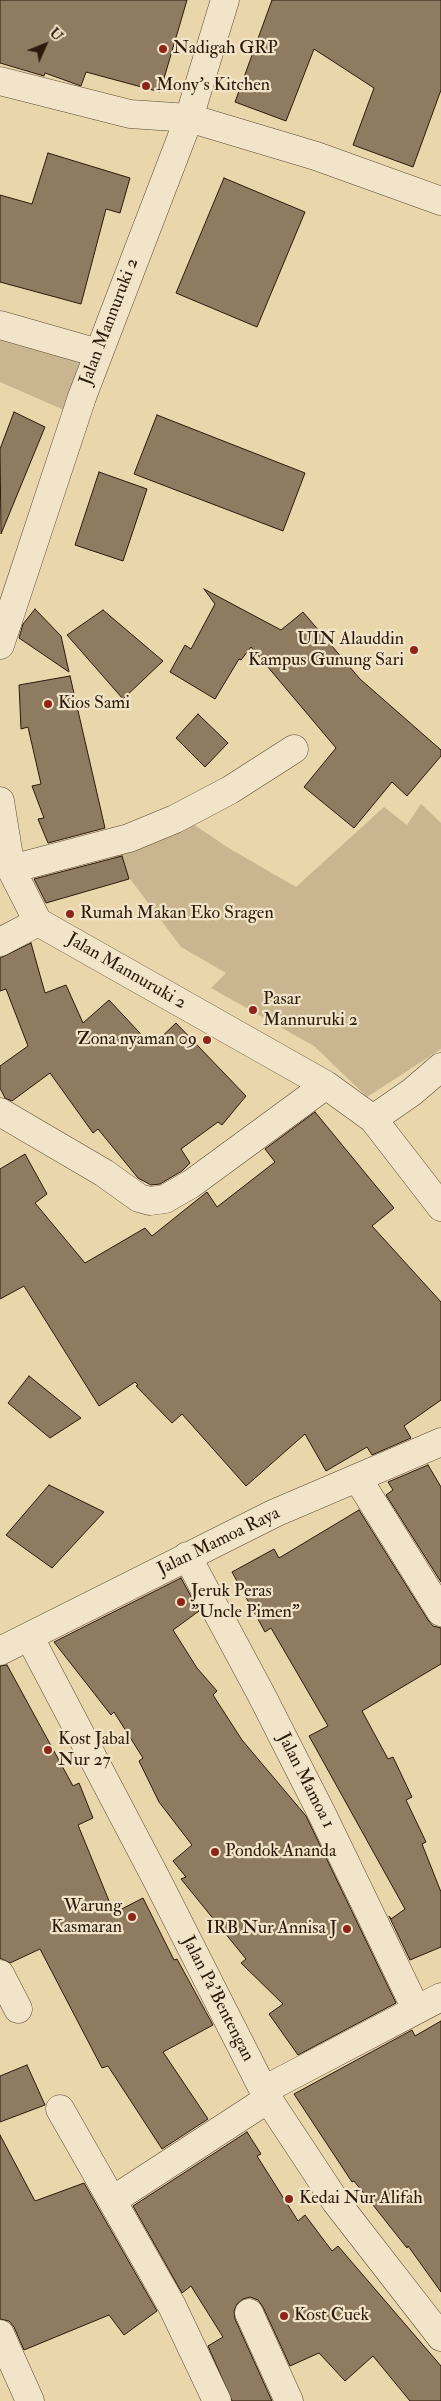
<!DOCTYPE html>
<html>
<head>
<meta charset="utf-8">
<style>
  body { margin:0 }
  #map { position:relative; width:441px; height:2401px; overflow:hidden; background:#e9d6ab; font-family:"IM FELL Double Pica",serif }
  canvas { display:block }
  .north { position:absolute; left:20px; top:20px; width:50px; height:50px; -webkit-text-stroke:4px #f1e4c8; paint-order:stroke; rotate:46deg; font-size:14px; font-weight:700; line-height:20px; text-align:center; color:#2d190c }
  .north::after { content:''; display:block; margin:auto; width:18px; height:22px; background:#2d190c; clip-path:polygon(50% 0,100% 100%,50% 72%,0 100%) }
</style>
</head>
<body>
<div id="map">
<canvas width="441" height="2401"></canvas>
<div class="north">U</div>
</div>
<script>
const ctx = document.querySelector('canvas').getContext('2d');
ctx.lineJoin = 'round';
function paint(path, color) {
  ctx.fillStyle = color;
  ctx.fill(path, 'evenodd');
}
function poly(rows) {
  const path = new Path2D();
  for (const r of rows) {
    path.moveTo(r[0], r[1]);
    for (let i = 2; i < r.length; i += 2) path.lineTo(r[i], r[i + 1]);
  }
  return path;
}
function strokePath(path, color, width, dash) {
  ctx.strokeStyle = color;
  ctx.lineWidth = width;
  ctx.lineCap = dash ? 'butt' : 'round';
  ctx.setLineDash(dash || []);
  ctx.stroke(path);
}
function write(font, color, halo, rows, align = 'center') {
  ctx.font = font + ' "IM FELL Double Pica",serif';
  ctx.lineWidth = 4.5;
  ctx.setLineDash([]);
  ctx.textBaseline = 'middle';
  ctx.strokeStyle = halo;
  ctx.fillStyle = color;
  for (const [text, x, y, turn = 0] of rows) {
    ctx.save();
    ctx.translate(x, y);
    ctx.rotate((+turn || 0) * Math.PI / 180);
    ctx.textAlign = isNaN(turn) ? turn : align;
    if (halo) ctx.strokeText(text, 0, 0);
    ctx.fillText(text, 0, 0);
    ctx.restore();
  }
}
paint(poly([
  [0,314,86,342,64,410,0,382],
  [421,804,441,823,441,1049,367,1097,314,1046,211,988,226,973,181,947,113,856,190,822,227,847,296,887,384,807,407,825]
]), '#c9b690');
const building = poly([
  [0,0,187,0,160,92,86,72,81,86,45,73,44,76,0,63,0,0],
  [272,0,441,0,441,90,413,167,353,145,374,88,314,49,286,121,235,102,272,0],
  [48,153,130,178,120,213,106,209,81,304,0,282,0,195,32,204,48,153],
  [224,178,305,212,257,327,176,293,224,178],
  [14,412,45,427,1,534,0,449,14,412],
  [157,415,305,473,283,531,134,474,157,415],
  [99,472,147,489,123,561,75,545,99,472],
  [204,589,281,630,303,612,360,679,441,750,441,756,407,796,392,782,354,828,304,787,336,748,251,647,241,660,239,659,215,699,170,672,185,645,191,649,215,604,204,589],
  [35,609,61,636,69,672,19,638,23,624,35,609],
  [103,610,163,661,123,699,67,635,103,610],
  [70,676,105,828,48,843,38,819,44,818,32,786,41,784,28,727,21,729,19,685,70,676],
  [198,714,228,743,205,767,176,738,198,714],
  [122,856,129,879,46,903,34,879,122,856],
  [31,943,45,993,66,985,83,1023,109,1000,152,1046,176,1023,246,1096,222,1125,218,1122,181,1149,190,1163,182,1171,160,1184,151,1185,138,1178,98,1129,93,1133,50,1073,12,1101,5,1098,0,1088,0,1066,28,1046,6,989,0,991,0,958,31,943],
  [315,1112,394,1208,372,1226,441,1302,441,1400,404,1426,411,1438,372,1455,367,1447,326,1471,305,1434,246,1486,182,1414,172,1423,136,1386,138,1385,135,1382,99,1406,24,1286,0,1299,0,1169,25,1154,47,1194,35,1203,85,1263,145,1228,152,1236,207,1192,217,1207,275,1162,265,1149,315,1112],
  [29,1376,81,1418,50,1438,8,1403,29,1376],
  [428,1465,441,1487,441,1582,386,1495,393,1490,388,1482,428,1465],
  [49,1485,104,1512,52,1568,6,1535,49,1485],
  [359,1510,428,1620,433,1626,441,1628,441,1664,362,1711,388,1759,393,1757,412,1797,406,1800,426,1842,422,1844,441,1892,441,1947,410,1960,389,1916,391,1919,405,1909,309,1736,328,1726,271,1628,265,1632,232,1572,274,1549,279,1558,359,1510],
  [181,1578,199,1611,173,1630,197,1668,217,1691,213,1695,242,1740,306,1816,396,2003,298,2055,269,2014,283,2004,241,1963,246,1959,181,1879,186,1877,173,1861,192,1845,159,1802,139,1761,143,1758,114,1712,111,1715,54,1642,181,1578],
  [7,1665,73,1786,79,1783,93,1818,78,1825,114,1913,143,1898,174,1960,177,1959,213,2025,163,2052,208,2119,162,2149,108,2066,102,2068,40,1949,10,1963,0,1958,0,1666,7,1665],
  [441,2021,441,2292,408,2246,407,2248,354,2181,352,2182,294,2094,412,2030,415,2036,441,2021],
  [27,2065,45,2105,0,2122,0,2076,27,2065],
  [247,2132,261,2154,257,2156,298,2221,305,2215,332,2251,338,2246,441,2366,441,2401,410,2401,373,2356,345,2381,319,2353,290,2366,263,2307,258,2300,250,2297,243,2299,237,2304,234,2311,235,2319,272,2401,232,2401,208,2346,223,2337,191,2286,182,2293,133,2206,247,2132],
  [0,2135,35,2201,84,2183,157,2311,124,2335,109,2315,24,2350,14,2327,9,2321,0,2319,0,2135]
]);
paint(building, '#8f7b5f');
strokePath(building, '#2d190c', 1);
const minor = poly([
  [0,81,130,114,189,118,316,156,441,201],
  [0,325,98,353],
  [0,645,82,397,189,118,225,0],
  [0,801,11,869,38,922,326,1085,373,1119,441,1207],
  [11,869,129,838,175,819,230,790,294,749],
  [0,942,38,922],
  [0,1112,104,1173,139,1198,150,1201,165,1199,191,1184,326,1085],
  [373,1119,412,1092,441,1067],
  [358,1479,441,1612],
  [187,1556,261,1694,322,1814,416,2009],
  [30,1638,157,1880,268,2099,336,2202,441,2337],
  [0,1651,275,1513,441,1442],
  [0,1974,18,2009],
  [264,2090,441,1997],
  [60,2109,172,2306,217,2401],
  [113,2200,268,2099],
  [249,2313,289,2401],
  [0,2334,30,2401]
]);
strokePath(minor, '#5c4834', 29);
strokePath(minor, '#f1e4c8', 28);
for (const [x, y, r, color] of [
  [163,49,5,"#8f2418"],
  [146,86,5,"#8f2418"],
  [414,650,5,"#8f2418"],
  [48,704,5,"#8f2418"],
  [70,914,5,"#8f2418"],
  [253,1010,5,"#8f2418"],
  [207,1040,5,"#8f2418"],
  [181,1602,5,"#8f2418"],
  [48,1750,5,"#8f2418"],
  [215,1852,5,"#8f2418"],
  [132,1917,5,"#8f2418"],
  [347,1929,5,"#8f2418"],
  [289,2199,5,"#8f2418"],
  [284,2316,5,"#8f2418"]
]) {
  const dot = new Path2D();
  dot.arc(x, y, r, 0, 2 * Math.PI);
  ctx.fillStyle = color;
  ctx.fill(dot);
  strokePath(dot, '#f1e4c8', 2);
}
write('18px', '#2d190c', '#f1e4c8', [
  ["Nadigah GRP",173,49],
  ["Mony's Kitchen",156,86],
  ["UIN Alauddin",404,640,"right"],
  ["Kampus Gunung Sari",404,661,"right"],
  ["Kios Sami",58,704],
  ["Rumah Makan Eko Sragen",80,914],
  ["Pasar",263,1000],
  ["Mannuruki 2",263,1021],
  ["Zona nyaman 09",197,1040,"right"],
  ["Jeruk Peras",191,1592],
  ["\"Uncle Pimen\"",191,1613],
  ["Kost Jabal",58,1740],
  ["Nur 27",58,1761],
  ["Pondok Ananda",225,1852],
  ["Warung",122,1907,"right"],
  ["Kasmaran",122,1928,"right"],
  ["IRB Nur Annisa J",337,1929,"right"],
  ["Kedai Nur Alifah",299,2199],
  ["Kost Cuek",294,2316]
], 'left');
write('18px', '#2d190c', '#f1e4c8', [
  ["Jalan Mannuruki 2",110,322,-69],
  ["Jalan Mannuruki 2",126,972,30],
  ["Jalan Mamoa Raya",219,1542,-26],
  ["Jalan Mamoa 1",305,1781,63],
  ["Jalan Pa'Bentengan",217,1999,63]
]);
</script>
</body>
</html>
